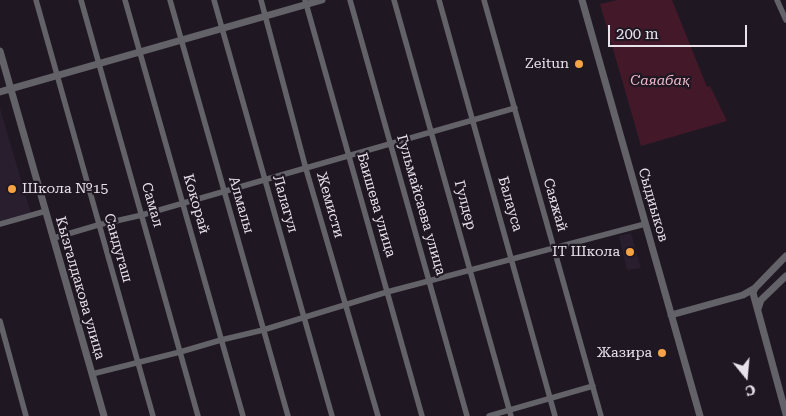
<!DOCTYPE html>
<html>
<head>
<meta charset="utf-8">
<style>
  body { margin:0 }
  #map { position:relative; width:786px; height:416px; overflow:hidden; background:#1f1823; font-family:"Roboto Serif",serif }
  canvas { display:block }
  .north { position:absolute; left:721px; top:351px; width:50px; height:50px; -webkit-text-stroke:4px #1f1823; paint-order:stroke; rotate:163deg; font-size:14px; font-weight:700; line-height:20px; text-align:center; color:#e8e3eb }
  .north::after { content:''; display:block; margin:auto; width:18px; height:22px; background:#e8e3eb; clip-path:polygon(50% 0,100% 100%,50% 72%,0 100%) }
  .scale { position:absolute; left:608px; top:25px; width:139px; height:22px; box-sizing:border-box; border:2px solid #e8e3eb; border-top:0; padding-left:6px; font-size:15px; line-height:18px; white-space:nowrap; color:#e8e3eb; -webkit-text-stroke:4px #1f1823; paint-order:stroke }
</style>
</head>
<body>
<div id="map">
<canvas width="786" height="416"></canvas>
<div class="north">С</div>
<div class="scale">200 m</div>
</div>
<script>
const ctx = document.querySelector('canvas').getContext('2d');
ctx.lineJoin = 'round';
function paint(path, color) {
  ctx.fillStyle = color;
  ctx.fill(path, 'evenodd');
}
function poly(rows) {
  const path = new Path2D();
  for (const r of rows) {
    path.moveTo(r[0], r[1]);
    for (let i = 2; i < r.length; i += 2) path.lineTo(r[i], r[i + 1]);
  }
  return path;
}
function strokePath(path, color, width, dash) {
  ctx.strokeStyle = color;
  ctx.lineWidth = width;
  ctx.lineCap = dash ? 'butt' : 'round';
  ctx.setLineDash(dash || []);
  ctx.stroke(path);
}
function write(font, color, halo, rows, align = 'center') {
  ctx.font = font + ' "Roboto Serif",serif';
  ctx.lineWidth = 4.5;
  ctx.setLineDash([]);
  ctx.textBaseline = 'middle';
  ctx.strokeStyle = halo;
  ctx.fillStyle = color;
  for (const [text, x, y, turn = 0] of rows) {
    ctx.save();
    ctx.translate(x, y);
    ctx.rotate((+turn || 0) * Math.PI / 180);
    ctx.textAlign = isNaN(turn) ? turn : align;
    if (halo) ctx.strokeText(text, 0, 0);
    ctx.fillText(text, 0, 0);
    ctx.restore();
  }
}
paint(poly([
  [0,108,31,214,0,223],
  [631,233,641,268,627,270,619,236]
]), '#281e2e');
paint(poly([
  [618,0,672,0,707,87,710,86,727,121,641,146,600,4]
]), '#431929');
strokePath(poly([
  [36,0,153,416],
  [81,0,198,416],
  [125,0,243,416],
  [170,0,288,416],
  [214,0,332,416],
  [261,0,306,169,378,416],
  [305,0,422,416],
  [350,0,467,416],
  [394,0,511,416],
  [439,0,555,416],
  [484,0,601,416],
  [777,0,786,20],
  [0,224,46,211],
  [54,238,98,225,142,215,515,108],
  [0,321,26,416],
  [92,374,180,352,221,340,263,330,387,292,645,224],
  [489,416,593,386]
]), '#636268', 5.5);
strokePath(poly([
  [582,0,700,416],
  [0,51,104,416],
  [0,92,322,0],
  [786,256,755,288,753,293,786,414],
  [758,309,761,300,786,276],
  [671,315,743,295,755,288]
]), '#636268', 7);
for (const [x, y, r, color] of [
  [579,64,5,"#f5a345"],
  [12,189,5,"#f5a345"],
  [630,252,5,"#f5a345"],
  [662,353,5,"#f5a345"]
]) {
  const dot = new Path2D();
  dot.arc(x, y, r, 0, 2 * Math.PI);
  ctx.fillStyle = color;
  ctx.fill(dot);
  strokePath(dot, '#1f1823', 2);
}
write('14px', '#e8e3eb', '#1f1823', [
  ["Zeitun",569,64],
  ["Школа №15",22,189,"left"],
  ["IT Школа",620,252],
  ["Жазира",652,353]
], 'right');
write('italic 14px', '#f5b9cb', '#1f1823', [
  ["Саяабақ",660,81]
]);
write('14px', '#e8e3eb', '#1f1823', [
  ["Кокорай",196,204,74],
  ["Лалагул",285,204,74],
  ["Балауса",510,204,74],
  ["Самал",152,205,74],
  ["Алмалы",241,205,74],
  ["Жемисти",330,205,74],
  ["Баишева улица",376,205,74],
  ["Гульмайсаева улица",421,205,74],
  ["Гулдер",465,205,75],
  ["Саяжай",555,205,74],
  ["Сыдиыков",653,205,74],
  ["Сандугаш",118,248,74],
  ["Кызгалдакова улица",80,288,74]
]);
</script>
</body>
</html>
